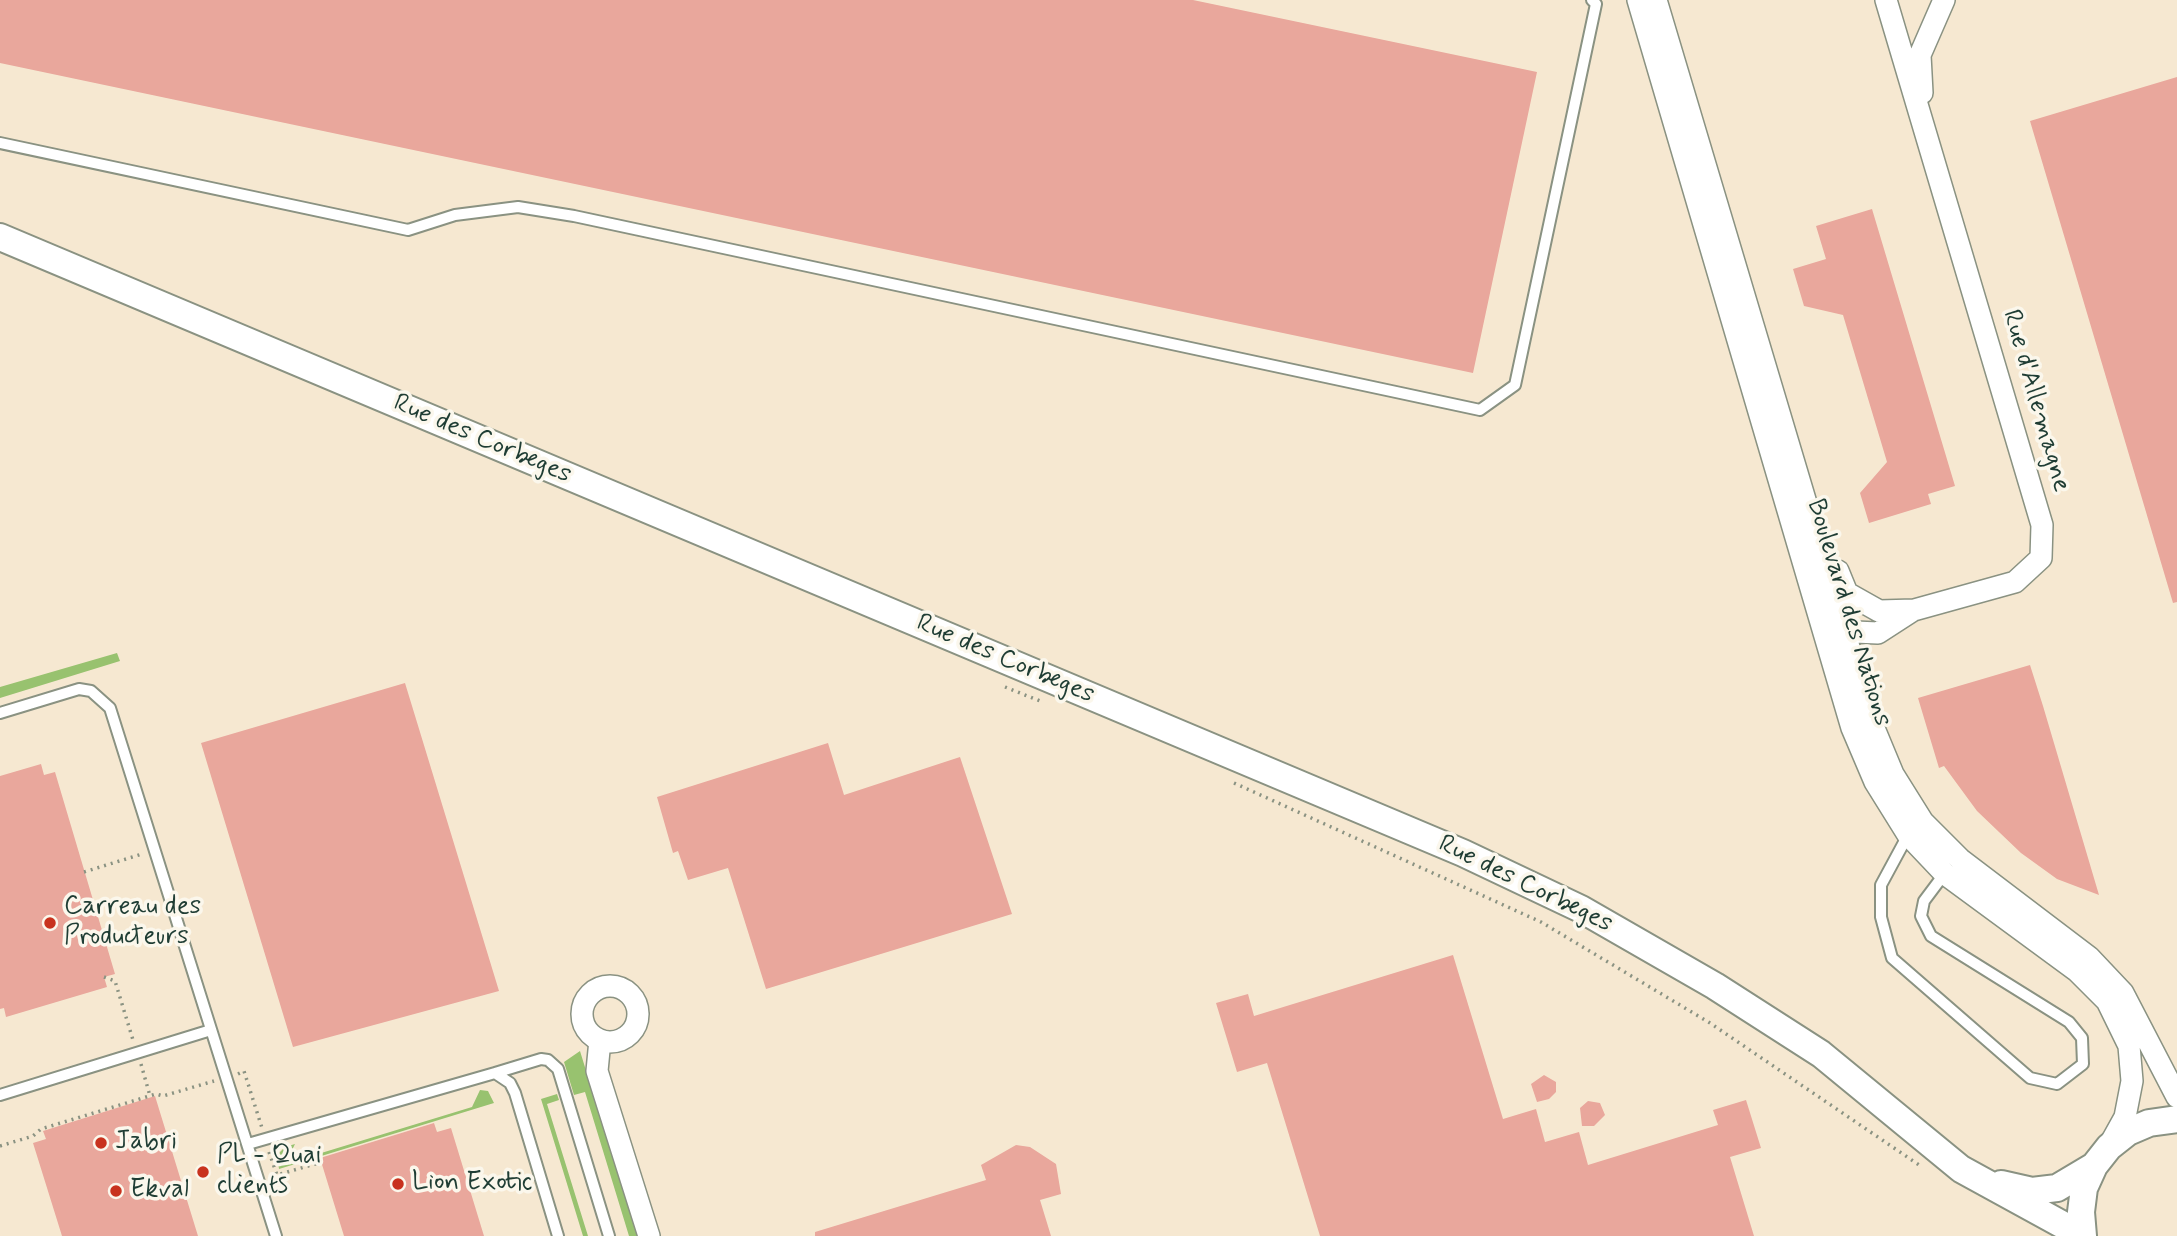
<!DOCTYPE html>
<html>
<head>
<meta charset="utf-8">
<style>
  body { margin:0 }
  canvas { display:block; background:#f6e8d1 }
</style>
</head>
<body>
<canvas width="2177" height="1236"></canvas>
<script>
const ctx = document.querySelector('canvas').getContext('2d');
ctx.lineJoin = 'round';
function paint(path, color) {
  ctx.fillStyle = color;
  ctx.fill(path, 'evenodd');
}
function poly(rows) {
  const path = new Path2D();
  for (const r of rows) {
    if (r.length === 3) {
      path.moveTo(r[0] + r[2], r[1]);
      path.arc(r[0], r[1], r[2], 0, 2 * Math.PI);
      continue;
    }
    path.moveTo(r[0], r[1]);
    for (let i = 2; i < r.length; i += 2) path.lineTo(r[i], r[i + 1]);
  }
  return path;
}
function strokePath(path, color, width, dash) {
  ctx.strokeStyle = color;
  ctx.lineWidth = width;
  ctx.lineCap = dash ? 'butt' : 'round';
  ctx.setLineDash(dash || []);
  ctx.stroke(path);
}
function write(font, color, halo, rows, align = 'center') {
  ctx.font = font + ' Mynerve,sans-serif';
  ctx.lineWidth = 7;
  ctx.setLineDash([]);
  ctx.textBaseline = 'middle';
  ctx.strokeStyle = halo;
  ctx.fillStyle = color;
  for (const [text, x, y, turn = 0] of rows) {
    ctx.save();
    ctx.translate(x, y);
    ctx.rotate((+turn || 0) * Math.PI / 180);
    ctx.textAlign = isNaN(turn) ? turn : align;
    if (halo) ctx.strokeText(text, 0, 0);
    ctx.fillText(text, 0, 0);
    ctx.restore();
  }
}
paint(poly([
  [117,653,120,661,0,698,0,687],
  [580,1051,637,1236,629,1236,585,1092,574,1095,564,1062],
  [480,1090,488,1091,494,1103,279,1169,277,1155,285,1147,295,1144,289,1156,295,1161,472,1107],
  [557,1094,559,1100,547,1104,588,1236,583,1236,541,1099]
]), '#98c26f');
paint(poly([
  [0,0,1193,0,1537,72,1473,373,0,63],
  [2177,77,2177,602,2173,603,2030,121],
  [1872,209,1955,486,1928,494,1931,504,1869,523,1860,493,1887,462,1843,315,1804,306,1793,269,1826,259,1816,226],
  [2030,665,2043,706,2099,895,2057,879,2021,853,1977,811,1944,766,1939,768,1918,698],
  [405,683,499,991,293,1047,201,743],
  [828,743,844,795,960,757,1012,914,766,989,728,868,688,880,678,851,673,853,657,797],
  [41,764,44,775,55,772,115,974,104,977,107,987,6,1017,4,1008,0,1009,0,776],
  [1453,955,1503,1119,1536,1109,1545,1142,1579,1132,1588,1165,1718,1125,1713,1110,1746,1100,1761,1148,1730,1157,1754,1236,1320,1236,1267,1063,1237,1072,1216,1003,1248,994,1254,1016],
  [1544,1075,1556,1082,1556,1092,1549,1099,1537,1102,1531,1084],
  [155,1096,198,1236,62,1236,33,1143,46,1139,43,1131],
  [1588,1101,1600,1103,1605,1115,1594,1126,1582,1126,1580,1108],
  [434,1123,437,1132,451,1128,484,1236,344,1236,320,1158],
  [1016,1145,1030,1147,1056,1164,1061,1194,1040,1200,1051,1236,815,1236,815,1232,986,1180,981,1165]
]), '#e9a79c');
const service = poly([
  [0,143,408,230,455,215,518,207,574,216,1480,410,1515,385,1596,4,1592,0],
  [0,713,79,689,91,691,110,708,276,1236],
  [1908,835,1881,885,1881,917,1892,958,2030,1078,2057,1084,2083,1064,2082,1038,2069,1022,1931,936,1921,916,1924,901,1945,873],
  [495,1073,541,1059,548,1060,558,1069,609,1236],
  [0,1095,211,1030],
  [248,1144,495,1073,510,1083,515,1093,558,1236]
]);
const minor = poly([
  [1638,0,1852,728,1875,782,1908,835,1945,874,2077,971,2107,1001,2129,1046,2132,1081,2125,1117,2110,1144],
  [1656,0,1871,721,1893,774,1923,822,1960,859,2089,957,2123,993,2177,1097],
  [1922,93,1920,55,1944,0],
  [1838,571,1847,593,1879,611,1914,610,2015,582,2041,558,2042,525,1886,0],
  [1832,631,1878,633,1912,611],
  [610,1014,28],
  [600,1040,597,1071,649,1236]
]);
const tertiary = poly([
  [0,237,1463,853,1581,909,1715,986,1821,1054,1961,1169,2083,1236],
  [2001,1184,2032,1191,2057,1188,2094,1166],
  [2083,1236,2081,1212,2084,1188,2094,1166,2109,1147,2128,1132,2149,1123,2177,1119]
]);
strokePath(service, '#8a9282', 14);
strokePath(minor, '#8a9282', 24);
strokePath(tertiary, '#8a9282', 30);
strokePath(poly([
  [1005,687,1040,701],
  [1234,783,1541,922,1710,1023,1922,1167],
  [84,872,142,854],
  [104,977,115,981,133,1040],
  [141,1064,150,1096],
  [238,1074,244,1071,262,1128],
  [0,1146,33,1136,41,1129,156,1094,163,1096,214,1081],
  [269,1152,277,1175,322,1162]
]), '#8a9282', 3.5, [2, 5]);
strokePath(service, '#fff', 10);
strokePath(minor, '#fff', 21);
strokePath(tertiary, '#fff', 26);
for (const [x, y, r, color] of [
  [50,923,7,"#c8321e"],
  [101,1143,7,"#c8321e"],
  [203,1172,7,"#c8321e"],
  [398,1184,7,"#c8321e"],
  [116,1191,7,"#c8321e"]
]) {
  const dot = new Path2D();
  dot.arc(x, y, r, 0, 2 * Math.PI);
  ctx.fillStyle = color;
  ctx.fill(dot);
  strokePath(dot, '#fbf7ec', 2.5);
}
write('26px', '#1f3d34', '#fbf7ec', [
  ["Rue d'Allemagne",2035,401,74],
  ["Rue des Corbeges",482,440,23],
  ["Boulevard des Nations",1848,613,73],
  ["Rue des Corbeges",1005,660,23],
  ["Rue des Corbeges",1525,885,26]
]);
write('26px', '#1f3d34', '#fbf7ec', [
  ["Carreau des",64,908],
  ["Producteurs",64,938],
  ["Jabri",115,1143],
  ["PL - Quai",217,1157],
  ["clients",217,1187],
  ["Lion Exotic",412,1184],
  ["Ekval",130,1191]
], 'left');
</script>
</body>
</html>
